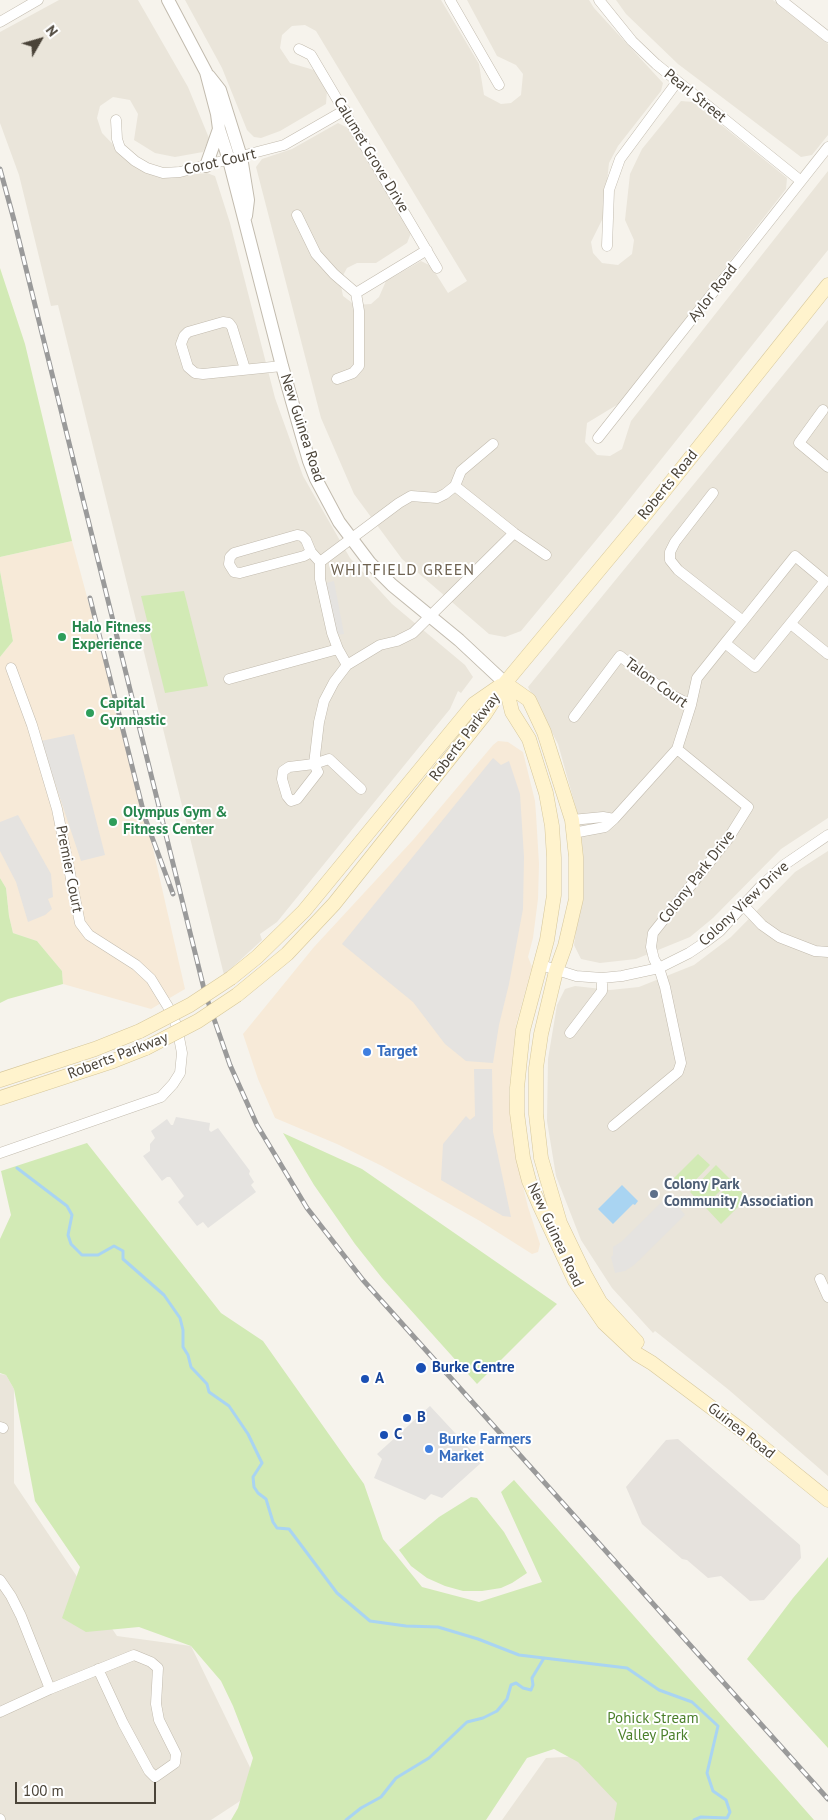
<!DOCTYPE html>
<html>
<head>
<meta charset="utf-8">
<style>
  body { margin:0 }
  #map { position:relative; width:828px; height:1820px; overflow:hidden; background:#f6f3ec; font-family:"PT Sans",sans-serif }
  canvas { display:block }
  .north { position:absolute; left:15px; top:15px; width:50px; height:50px; -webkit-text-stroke:4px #fff; paint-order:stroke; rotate:52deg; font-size:14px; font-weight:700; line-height:20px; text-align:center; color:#4b4439 }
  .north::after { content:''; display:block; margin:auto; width:18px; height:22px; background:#4b4439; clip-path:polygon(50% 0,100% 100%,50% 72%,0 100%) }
  .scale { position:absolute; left:15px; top:1782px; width:141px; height:22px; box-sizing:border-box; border:2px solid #4b4439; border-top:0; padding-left:6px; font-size:15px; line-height:18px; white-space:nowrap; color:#4b4439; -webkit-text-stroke:4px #fff; paint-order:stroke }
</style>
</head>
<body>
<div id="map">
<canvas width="828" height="1820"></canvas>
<div class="north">N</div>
<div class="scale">100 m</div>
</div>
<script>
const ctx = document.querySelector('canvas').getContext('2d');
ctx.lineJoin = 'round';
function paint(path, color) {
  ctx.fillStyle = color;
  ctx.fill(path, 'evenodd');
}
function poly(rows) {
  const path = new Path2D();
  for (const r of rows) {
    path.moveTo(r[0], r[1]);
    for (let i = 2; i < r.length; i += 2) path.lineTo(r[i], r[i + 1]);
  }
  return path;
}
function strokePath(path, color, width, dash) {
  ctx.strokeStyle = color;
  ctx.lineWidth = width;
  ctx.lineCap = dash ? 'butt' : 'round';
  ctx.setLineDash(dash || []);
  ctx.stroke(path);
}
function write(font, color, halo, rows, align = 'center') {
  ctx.font = font + ' "PT Sans",sans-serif';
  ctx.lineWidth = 4;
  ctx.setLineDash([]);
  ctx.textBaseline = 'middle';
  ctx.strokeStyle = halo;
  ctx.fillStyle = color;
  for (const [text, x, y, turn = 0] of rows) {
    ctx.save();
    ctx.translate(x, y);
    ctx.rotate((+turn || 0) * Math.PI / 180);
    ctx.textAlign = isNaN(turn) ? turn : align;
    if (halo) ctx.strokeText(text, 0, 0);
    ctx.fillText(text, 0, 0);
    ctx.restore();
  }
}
paint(poly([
  [59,0,138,0,188,87,209,138,203,152,175,157,155,153,134,140,138,114,130,100,113,97,100,106,97,118,102,133,133,165,167,177,207,173,215,176,230,223,275,398,303,476,350,558,392,604,465,665,473,677,461,693,458,691,450,709,277,922,260,934,262,940,224,975,58,305,51,306,19,175,0,123,0,32],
  [185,0,441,0,479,64,484,95,501,104,511,103,521,95,523,74,516,65,497,56,467,0,589,0,594,8,663,83,661,91,618,146,609,163,603,218,591,242,593,253,602,263,618,265,632,254,634,240,625,220,630,174,642,149,681,101,693,102,787,178,786,189,620,403,587,423,585,442,597,455,610,456,622,449,631,421,828,171,828,250,616,516,521,631,505,637,489,634,402,559,354,494,321,418,256,167,262,159,292,149,338,123,350,129,411,233,407,243,376,263,357,263,347,268,340,281,343,296,355,305,371,304,379,297,386,281,421,261,431,266,448,293,467,281,316,31,305,25,292,26,282,35,280,48,290,63,314,70,327,91,326,104,280,131,261,138,254,137,247,130,222,68],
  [616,0,773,0,828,44,828,135,812,155,801,157,678,64,626,14],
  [828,320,828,818,781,849,713,918,690,937,636,959,600,963,581,959,574,945,583,877,577,812,558,744,528,687],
  [828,851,828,1476,729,1390,655,1331,653,1333,612,1288,581,1240,556,1176,547,1121,548,1059,557,1005,565,989,575,986,610,990,639,987,694,965,731,937,795,872],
  [0,1374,6,1375,14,1389,14,1483,117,1636,191,1646,260,1788,211,1820,0,1820],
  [582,1756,639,1820,502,1820,546,1758]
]), '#eae5da');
paint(poly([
  [72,541,143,805,185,989,151,1009,63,984,62,971,37,941,13,933,9,916,6,888,0,878,0,657,13,641,0,571,0,557],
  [498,741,508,742,523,752,535,801,536,814,539,864,538,899,533,938,528,957,532,967,516,1025,509,1091,512,1133,517,1162,528,1207,540,1244,538,1252,532,1254,480,1221,382,1166,337,1144,275,1118,258,1079,243,1034,314,947,413,840,493,745]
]), '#f7ead8');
paint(poly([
  [678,1439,800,1545,801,1558,764,1600,750,1601,721,1576,708,1578,687,1560,682,1559,642,1524,626,1487,666,1440]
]), '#e6e2dd');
paint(poly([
  [0,268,25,344,72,541,0,557],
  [0,571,13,641,0,657],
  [184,591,208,686,165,693,141,596],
  [0,878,6,888,9,916,13,933,37,941,62,971,63,984,8,999,0,1003],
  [283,1133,362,1169,557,1304,477,1384,382,1278,355,1244,314,1185],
  [87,1143,221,1313,263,1341,364,1484,383,1539,422,1587,479,1602,542,1582,501,1492,514,1480,814,1820,614,1820,617,1803,578,1762,554,1749,527,1758,486,1820,231,1820,238,1808,253,1758,233,1706,221,1681,191,1646,139,1627,86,1632,62,1618,80,1567,35,1501,14,1389,6,1375,0,1373,0,1239,11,1215,1,1171],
  [698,1154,710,1165,686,1190,674,1178],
  [716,1165,731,1180,704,1207,690,1192],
  [732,1182,747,1198,721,1224,706,1208],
  [471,1497,477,1498,504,1532,527,1573,512,1583,501,1588,482,1591,463,1591,445,1586,427,1578,411,1566,399,1550,439,1517],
  [828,1557,828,1748,747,1659,793,1598]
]), '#d2eab5');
paint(poly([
  [334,581,344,634,336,635,326,583],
  [74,734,105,855,81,861,41,741],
  [493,758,501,765,509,761,520,794,524,857,523,909,509,984,499,1025,493,1063,466,1061,445,1044,413,1002,342,944],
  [18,815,51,874,53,897,48,899,52,909,45,915,28,922,16,882,0,851,0,822],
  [474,1069,492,1069,493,1132,511,1217,503,1216,441,1180,443,1144,466,1116,470,1120,475,1116],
  [176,1117,210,1123,209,1130,211,1132,218,1128,250,1171,249,1174,254,1182,251,1185,256,1192,208,1228,203,1222,197,1226,178,1202,184,1196,170,1177,167,1177,162,1181,143,1156,150,1151,150,1144,155,1138,151,1131,167,1119,171,1125,173,1125],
  [667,1197,671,1201,674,1201,685,1215,634,1265,625,1271,615,1273,611,1257,613,1255,613,1247,621,1242],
  [430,1406,482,1462,442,1498,431,1494,425,1500,374,1478,382,1459,377,1454]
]), '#e5e3e0');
paint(poly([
  [622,1185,638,1201,635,1205,633,1204,613,1224,598,1209]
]), '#a9d4f2');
strokePath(poly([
  [17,1168,67,1206,72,1215,68,1235,71,1244,82,1255,98,1255,114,1246,123,1251,123,1259,164,1295,180,1318,183,1330,183,1347,188,1355,191,1367,207,1384,209,1392,229,1406,248,1434,262,1463,253,1477,254,1487,258,1493,266,1499,273,1522,277,1528,289,1529,337,1593,370,1621,406,1626,438,1627,478,1639,519,1655,627,1668,659,1690,692,1702,718,1726,707,1773,713,1791,726,1800,730,1812,727,1818,701,1817,694,1820],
  [346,1820,361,1808,381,1797,396,1778,429,1758,467,1722,483,1718,497,1711,507,1699,511,1685,516,1683,523,1688,531,1690,533,1685,532,1678,544,1658]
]), '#a9d4f2', 3);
const minor = poly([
  [450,0,499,85],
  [599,0,632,41,656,64,801,181],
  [781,0,828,37],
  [0,22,38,0],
  [299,49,311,55,437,268],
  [116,120,117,139,120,148,135,161,147,168,163,173,180,172,284,145,345,110],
  [297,215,316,254,334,274,356,293,359,311,359,366,353,373,337,379],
  [607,246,609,190,620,159,677,82],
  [356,293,427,250],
  [245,369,232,327,229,323,223,322,188,332,184,336,181,344,188,367,195,373,203,374,282,366],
  [823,410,799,443,828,467],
  [598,438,828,147],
  [455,486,514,533,546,555],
  [713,493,675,542,670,552,670,560,678,570,743,621],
  [311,552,304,556,240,573,234,572,229,564,230,557,234,553,297,535,302,536,306,540,311,552,320,562],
  [791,624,828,654],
  [347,665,338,649,332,633,320,579,320,562,399,503,411,496,437,498,445,494,455,486,461,471,493,444],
  [229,679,338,649],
  [691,705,697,678,725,643,743,621,795,556,825,581,755,667,725,643],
  [361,789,329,759,314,764,289,767,283,771,282,779,287,796,291,801,297,799,318,772,314,764,319,722,324,701,334,682,347,665,380,645,397,641,413,633,514,533],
  [572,820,603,817,614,819],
  [573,833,605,827,614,819,677,749,691,705,669,694,620,656,574,717],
  [744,906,762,925,779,937,815,951,828,952],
  [541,965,576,976,602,978,622,976,659,968,689,953,704,943,720,931,760,887,784,865,828,835],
  [570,1033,602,991,602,978],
  [613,1126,678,1072,681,1063,665,987,659,968,654,959,651,947,653,933,728,839,748,807,677,749],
  [0,1153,161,1097,173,1084,180,1073,182,1053,177,1027,170,1010,151,979,136,965,89,935,80,923,57,809,32,725,11,668],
  [820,1279,828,1297],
  [0,1427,3,1428],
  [0,1580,11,1596,21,1616,50,1689],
  [0,1712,50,1689,134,1655,151,1662,158,1668,156,1704,159,1720,176,1754,175,1763,155,1777,149,1771,123,1723,98,1669],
  [0,1819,0,1820]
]);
const tertiary = poly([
  [168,0,206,72,217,114,219,129,229,160,282,366,309,461,316,479,339,522,370,563,392,585,459,640,505,683],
  [209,76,220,90,241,157,248,200,246,216],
  [206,166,219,129]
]);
const secondary = poly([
  [505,683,512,712,529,739,546,793,552,826,554,858,554,895,547,940,523,1030,517,1088,517,1113,523,1158,529,1181,539,1204,575,1281,604,1323,637,1354,652,1363,744,1432,828,1500],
  [505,683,529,700,544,732,572,820,576,857,576,899,565,946,556,971,541,1034,536,1068,536,1114,541,1158,560,1223,585,1275,600,1302,637,1342],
  [231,978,257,957,304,911,474,704,500,686],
  [237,995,287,954,334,904,485,714,505,683,644,516,828,285],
  [0,1080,95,1049,140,1031],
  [0,1098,113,1061,146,1048]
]);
strokePath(minor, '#c2bbae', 11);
strokePath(tertiary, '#c2bbae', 14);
strokePath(secondary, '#d6c79b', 15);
strokePath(minor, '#fff', 10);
strokePath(tertiary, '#fff', 12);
strokePath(secondary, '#fff3cd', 14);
const rail = poly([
  [0,169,14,220,205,993,230,1065,257,1125,307,1208,363,1280,828,1799],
  [90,598,145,818,173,894]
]);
strokePath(rail, '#9a9a9a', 5);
strokePath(rail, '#fff', 3, [9]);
const secondaryBridge = poly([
  [140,1031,190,1005,231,978],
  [146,1048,198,1021,237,995]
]);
strokePath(secondaryBridge, '#d6c79b', 15, []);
strokePath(secondaryBridge, '#fff3cd', 14);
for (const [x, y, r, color] of [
  [62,637,5,"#2e9e5b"],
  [90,713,5,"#2e9e5b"],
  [113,822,5,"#2e9e5b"],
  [367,1052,5,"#3f7fe0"],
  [654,1194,5,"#5c6f8a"],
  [421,1368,6,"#1a4fb4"],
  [365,1379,5,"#1a4fb4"],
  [407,1418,5,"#1a4fb4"],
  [384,1435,5,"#1a4fb4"],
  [429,1449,5,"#3f7fe0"]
]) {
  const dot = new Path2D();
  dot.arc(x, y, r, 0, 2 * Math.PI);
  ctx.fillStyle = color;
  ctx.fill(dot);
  strokePath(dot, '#fff', 2);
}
write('15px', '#4b4439', '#fff', [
  ["Pearl Street",695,96,39],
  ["Calumet Grove Drive",371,155,59],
  ["Corot Court",220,162,-13],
  ["Aylor Road",713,293,-52],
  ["New Guinea Road",302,428,72],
  ["Roberts Road",668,485,-51],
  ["Talon Court",656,683,36],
  ["Roberts Parkway",465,737,-53],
  ["Premier Court",69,869,79],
  ["Colony Park Drive",697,877,-52],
  ["Colony View Drive",744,904,-43],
  ["Roberts Parkway",118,1056,-21],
  ["New Guinea Road",555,1235,65],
  ["Guinea Road",741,1431,38]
]);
write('bold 15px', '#27864d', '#fff', [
  ["Halo Fitness",72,628],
  ["Experience",72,645],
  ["Capital",100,704],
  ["Gymnastic",100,721],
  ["Olympus Gym &",123,813],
  ["Fitness Center",123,830]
], 'left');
write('bold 15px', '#366cbe', '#fff', [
  ["Target",377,1052],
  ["Burke Farmers",439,1440],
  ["Market",439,1457]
], 'left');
write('bold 15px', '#4e5e75', '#fff', [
  ["Colony Park",664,1185],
  ["Community Association",664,1202]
], 'left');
write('bold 15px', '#164399', '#fff', [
  ["Burke Centre",432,1368],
  ["A",375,1379],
  ["B",417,1418],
  ["C",394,1435]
], 'left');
write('15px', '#4a7f2a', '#fff', [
  ["Pohick Stream",653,1719],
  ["Valley Park",653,1736]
]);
ctx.letterSpacing = '1px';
write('16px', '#6e6250', '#fff', [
  ["WHITFIELD GREEN",403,570]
]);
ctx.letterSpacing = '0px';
</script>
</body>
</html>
